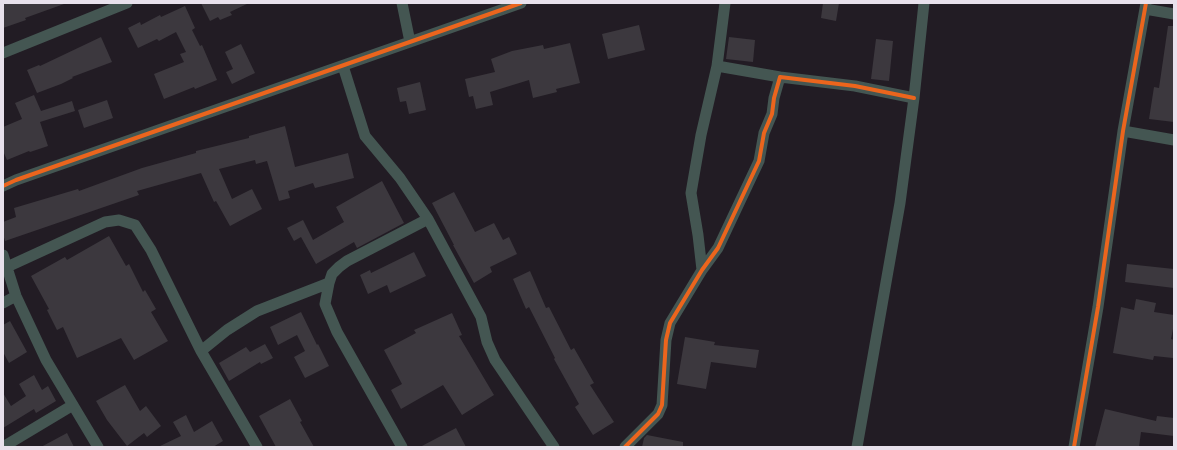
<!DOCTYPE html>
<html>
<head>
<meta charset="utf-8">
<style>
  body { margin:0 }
  #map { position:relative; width:1177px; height:450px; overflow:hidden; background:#221c24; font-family:Helvetica,sans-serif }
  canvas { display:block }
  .frame { position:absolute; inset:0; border:4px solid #e8e1ec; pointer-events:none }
</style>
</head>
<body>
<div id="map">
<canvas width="1177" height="450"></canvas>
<div class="frame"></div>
</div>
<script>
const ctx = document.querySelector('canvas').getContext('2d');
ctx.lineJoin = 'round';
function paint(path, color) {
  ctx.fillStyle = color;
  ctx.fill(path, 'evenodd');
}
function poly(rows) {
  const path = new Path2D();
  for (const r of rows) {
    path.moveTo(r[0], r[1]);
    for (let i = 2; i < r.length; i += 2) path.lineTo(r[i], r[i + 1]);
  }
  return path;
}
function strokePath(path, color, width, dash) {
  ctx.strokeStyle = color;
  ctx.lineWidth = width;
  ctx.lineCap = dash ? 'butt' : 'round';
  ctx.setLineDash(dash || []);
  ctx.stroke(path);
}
paint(poly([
  [3,3,64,3,64,4,25,18,26,20,3,28],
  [201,3,249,3,230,12,232,15,220,20,218,17,210,21],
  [823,3,839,3,836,21,821,18],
  [185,6,195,28,192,30,200,46,202,45,217,80,195,89,194,87,164,99,154,74,184,62,180,54,186,52,176,32,159,41,157,39,138,48,128,28,140,22,141,25,160,15,161,17],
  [639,25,645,50,608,59,602,34],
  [1168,26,1174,26,1174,122,1149,119,1154,87,1159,88],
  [101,37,112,62,72,77,73,78,61,84,37,93,27,70,39,65,40,66],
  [729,37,755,40,753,62,726,59],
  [876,39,893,41,889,81,871,79],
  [570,43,580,83,556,89,557,92,533,98,529,80,490,92,493,105,476,109,473,96,469,97,465,79,495,72,491,59,512,51,543,45,544,49],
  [241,44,255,73,232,84,226,72,233,69,225,52],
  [420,82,426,110,409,114,406,101,400,102,397,88],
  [34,95,41,111,72,101,75,111,40,122,48,146,30,152,29,151,7,160,3,151,3,127,22,119,15,103],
  [107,100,113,118,84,128,78,110],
  [285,126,295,167,348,153,354,178,315,188,313,183,288,191,290,198,279,201,267,161,256,164,255,160,219,169,232,199,252,189,262,209,230,226,216,201,214,202,201,173,137,191,139,195,5,241,3,234,3,222,16,217,14,208,78,189,79,191,142,168,196,153,196,151,249,138,249,136],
  [382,181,404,223,357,248,354,242,316,264,301,237,294,241,287,228,303,220,313,240,344,222,336,207],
  [454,192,475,232,494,223,503,240,509,237,517,254,490,267,492,272,474,283,453,245,454,245,432,203],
  [109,236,126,266,129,264,143,292,145,290,156,309,151,312,168,341,134,360,121,338,77,358,63,327,57,330,47,310,49,309,31,276,65,257,67,260],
  [414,252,426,276,390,293,387,285,368,294,360,275,370,270,371,273],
  [1127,264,1174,269,1174,288,1125,282],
  [530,271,546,308,549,307,571,350,574,348,594,383,590,385,614,422,593,435,575,407,579,404,554,359,555,358,529,307,526,309,513,279],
  [1136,299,1156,303,1154,312,1174,315,1174,324,1171,339,1174,340,1173,358,1154,356,1153,360,1113,353,1121,307,1134,310],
  [301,312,317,345,318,344,329,366,305,378,294,357,305,351,297,335,278,345,270,327],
  [452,313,462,335,459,336,494,395,462,415,443,385,401,409,391,390,402,384,384,350,416,333,414,330],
  [10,321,27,352,9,363,3,352,3,325],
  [685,337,715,342,714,345,759,350,756,368,711,362,706,389,677,384],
  [265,344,273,358,261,364,260,362,229,381,219,363,246,347,250,352],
  [34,375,42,390,48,386,56,401,36,413,34,409,3,428,3,393,11,406,26,396,19,384],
  [125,385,140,411,146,406,161,426,147,437,144,433,127,446,107,420,96,401],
  [290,399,302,421,300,422,314,447,276,447,259,416],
  [1105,409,1156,421,1157,416,1174,418,1174,436,1141,432,1139,447,1095,447],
  [186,415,194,432,212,421,223,441,213,447,158,447,181,436,173,422],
  [456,428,466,447,420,447],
  [67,433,74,447,41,447],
  [647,435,683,442,683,447,642,447,644,438]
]), '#3c383e');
strokePath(poly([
  [402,3,410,42],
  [1145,9,1174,14],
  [3,53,127,3],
  [343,66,365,136,400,178,428,219,481,317,487,342,495,360,554,447],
  [717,66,725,3],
  [1123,131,1174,140],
  [3,186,16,180,521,3],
  [3,255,16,296,46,360,98,447],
  [7,267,105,222,119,220,135,225,151,250,201,351,257,447],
  [702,270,698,235,691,193,701,135,717,66,780,77],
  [3,303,16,296],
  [201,351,227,330,257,311,329,283],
  [3,447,73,405],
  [402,447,337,332,325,304,329,283,332,274,339,267,347,261,428,219],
  [625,447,658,414,662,405,666,340,670,323,702,270,718,248,759,161,764,133,772,114,774,98,780,77,855,86,914,98],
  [857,447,900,203,914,98,924,3],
  [1074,447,1098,307,1123,131,1146,3]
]), '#445652', 11);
strokePath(poly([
  [3,186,16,180,521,3],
  [625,447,658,414,662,405,666,340,670,323,702,270,718,248,759,161,764,133,772,114,774,98,780,77,855,86,914,98],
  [1074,447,1098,307,1123,131,1146,3]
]), '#eb651d', 4);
</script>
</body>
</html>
